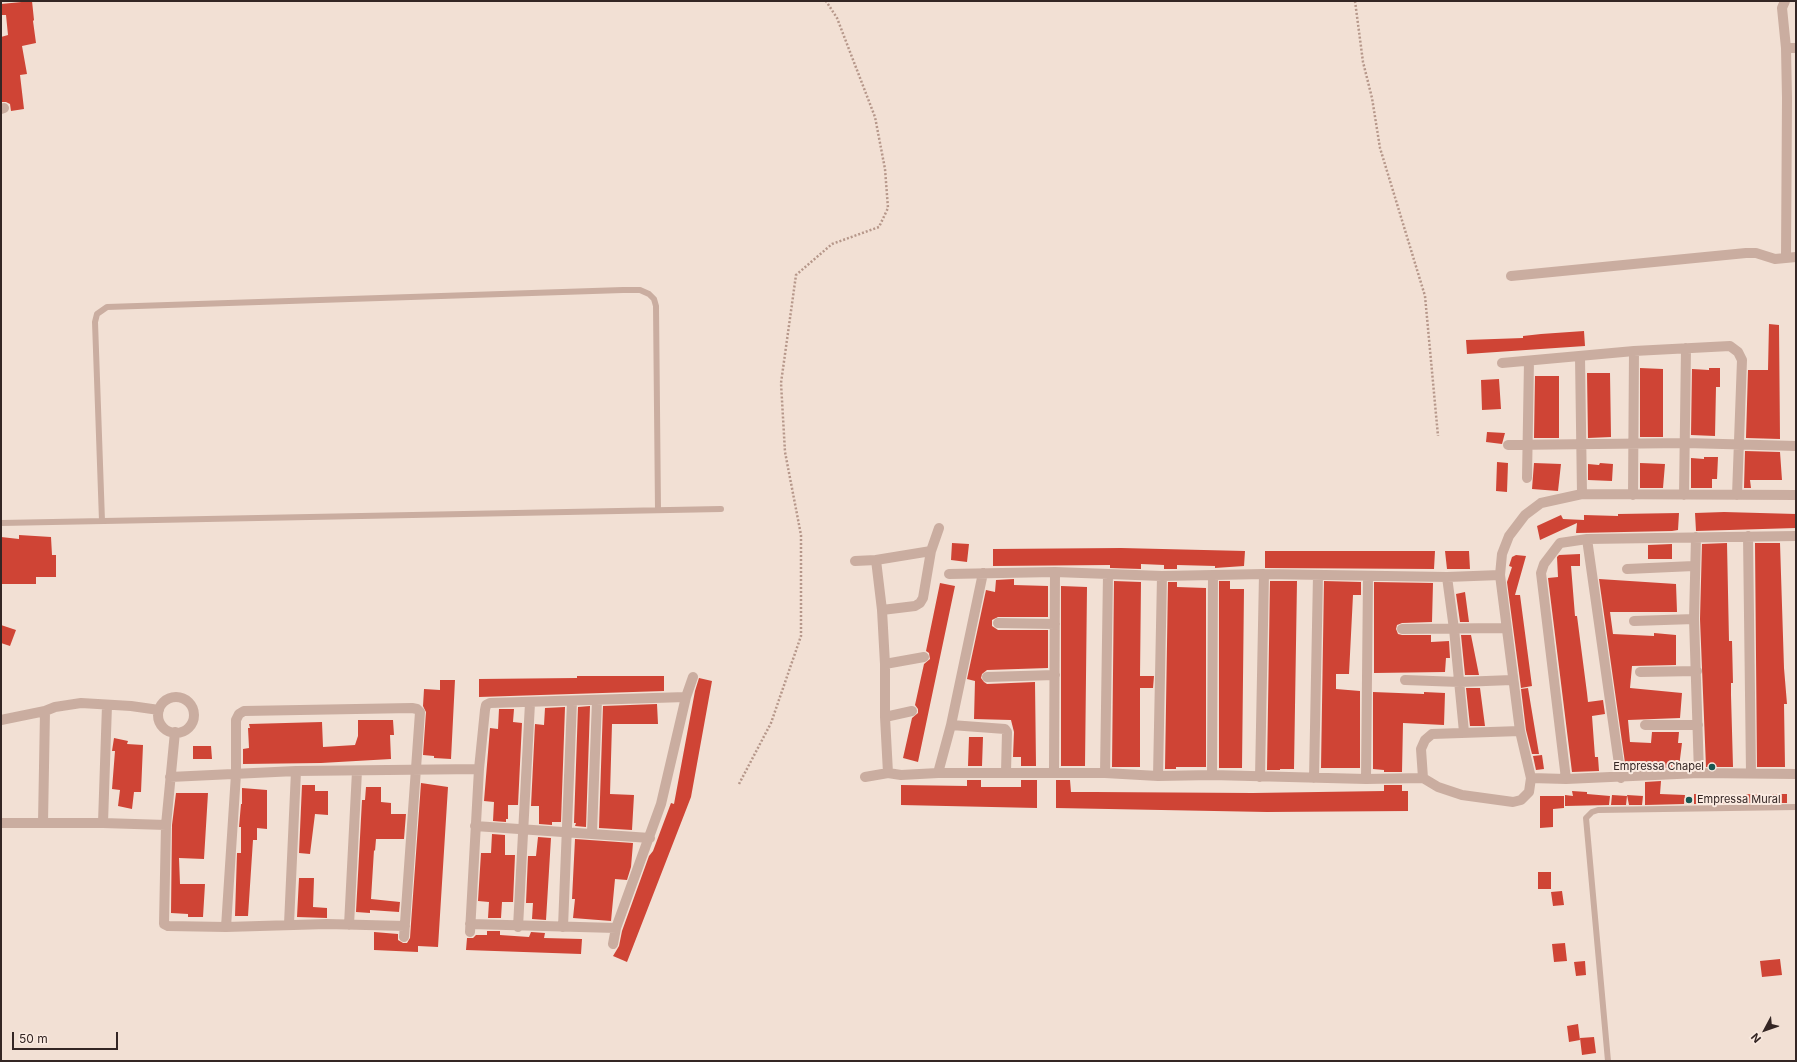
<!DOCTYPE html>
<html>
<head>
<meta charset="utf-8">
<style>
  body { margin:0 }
  #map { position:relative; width:1797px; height:1062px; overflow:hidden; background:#f2e0d4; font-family:Inter,sans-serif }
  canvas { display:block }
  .frame { position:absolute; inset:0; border:2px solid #342624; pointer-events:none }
  .north { position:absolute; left:1745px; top:1010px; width:40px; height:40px; -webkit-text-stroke:3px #faeae0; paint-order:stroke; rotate:229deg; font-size:11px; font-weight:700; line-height:16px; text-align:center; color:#342624 }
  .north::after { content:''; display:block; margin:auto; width:14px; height:18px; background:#342624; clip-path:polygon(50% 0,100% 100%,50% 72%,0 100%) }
  .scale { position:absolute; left:12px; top:1032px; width:106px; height:18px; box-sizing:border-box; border:2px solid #342624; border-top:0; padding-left:5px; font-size:12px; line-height:14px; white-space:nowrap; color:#342624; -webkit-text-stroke:3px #faeae0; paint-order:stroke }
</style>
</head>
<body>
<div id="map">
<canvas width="1797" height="1062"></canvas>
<div class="frame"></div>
<div class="north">N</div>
<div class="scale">50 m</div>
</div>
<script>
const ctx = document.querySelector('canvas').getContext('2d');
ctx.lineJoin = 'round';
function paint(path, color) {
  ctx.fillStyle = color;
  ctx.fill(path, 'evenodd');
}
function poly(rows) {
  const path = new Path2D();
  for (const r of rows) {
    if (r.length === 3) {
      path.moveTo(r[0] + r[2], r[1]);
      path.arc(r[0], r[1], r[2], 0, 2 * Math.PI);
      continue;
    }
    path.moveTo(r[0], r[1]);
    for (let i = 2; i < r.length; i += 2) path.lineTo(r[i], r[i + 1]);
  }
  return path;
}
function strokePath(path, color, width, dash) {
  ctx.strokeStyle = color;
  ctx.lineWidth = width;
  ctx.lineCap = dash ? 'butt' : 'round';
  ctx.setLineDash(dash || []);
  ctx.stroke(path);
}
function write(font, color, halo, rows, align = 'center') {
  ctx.font = font + ' Inter,sans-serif';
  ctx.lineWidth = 4;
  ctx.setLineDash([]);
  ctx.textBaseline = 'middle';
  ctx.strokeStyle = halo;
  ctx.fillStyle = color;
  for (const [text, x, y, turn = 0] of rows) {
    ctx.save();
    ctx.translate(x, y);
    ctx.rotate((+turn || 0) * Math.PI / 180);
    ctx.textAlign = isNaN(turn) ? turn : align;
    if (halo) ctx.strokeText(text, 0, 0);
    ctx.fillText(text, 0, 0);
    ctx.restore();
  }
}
paint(poly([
  [32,1,34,20,33,21,36,43,22,46,27,74,20,75,24,109,11,111,10,104,6,102,1,102,1,37,8,35,6,15,2,15,1,4],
  [1769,324,1779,325,1780,439,1746,438,1748,370,1768,370],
  [1584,331,1585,346,1467,354,1466,340,1523,338,1523,336,1541,334],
  [1640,368,1663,369,1663,437,1640,437],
  [1709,368,1720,368,1720,387,1716,387,1715,436,1691,435,1692,369,1709,370],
  [1587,373,1610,373,1611,437,1588,438],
  [1535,376,1559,376,1559,438,1534,438],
  [1499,379,1501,409,1482,410,1481,380],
  [1487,432,1505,433,1502,444,1486,442],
  [1745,451,1780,452,1782,480,1750,480,1751,488,1744,488],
  [1704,457,1718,457,1717,479,1712,479,1712,488,1691,488,1691,458,1704,459],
  [1497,462,1508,463,1507,492,1496,491],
  [1534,463,1561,464,1558,491,1532,489],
  [1600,463,1613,464,1612,481,1588,480,1588,464,1599,465],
  [1640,463,1665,464,1663,488,1640,488],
  [1724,512,1796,514,1796,528,1696,531,1695,513],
  [1679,513,1678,530,1672,531,1576,533,1577,523,1540,540,1537,526,1561,515,1563,519,1584,520,1584,515,1618,516,1618,514],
  [19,535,51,537,52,555,56,555,56,577,36,577,36,584,1,584,1,537,19,539],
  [952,543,969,544,967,562,951,560],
  [1727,543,1729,641,1732,641,1733,683,1731,683,1731,695,1733,767,1706,767,1700,619,1702,544],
  [1755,543,1780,543,1784,668,1787,704,1784,704,1785,767,1757,767],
  [1672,544,1672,559,1648,559,1648,545],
  [1121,548,1245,551,1244,566,1215,568,1215,566,1177,565,1177,569,1164,569,1164,565,1141,564,1141,569,1110,568,1110,565,993,566,993,549],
  [1265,551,1435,551,1434,569,1265,568],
  [1445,551,1469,551,1470,569,1447,569],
  [1580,554,1580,566,1571,566,1575,616,1577,616,1587,693,1588,702,1603,700,1605,714,1592,716,1595,757,1598,757,1599,771,1572,772,1548,578,1558,577,1557,557,1559,555],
  [1516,555,1526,556,1515,595,1520,595,1532,686,1521,688,1507,582,1512,567,1509,566,1512,557],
  [1014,579,1014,585,1048,586,1048,617,998,617,992,620,992,626,998,630,1048,630,1048,668,987,670,982,674,981,678,984,682,987,684,1035,682,1036,766,1021,766,1021,757,1013,757,1014,732,1011,720,974,719,975,681,967,679,986,590,995,592,996,580],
  [1599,579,1676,584,1677,612,1610,612,1613,634,1654,636,1654,633,1676,635,1676,665,1632,666,1630,688,1682,693,1680,718,1628,720,1630,742,1651,743,1652,732,1679,732,1678,743,1682,743,1679,767,1626,770],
  [1114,581,1141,582,1140,676,1154,676,1153,688,1140,688,1140,767,1112,767],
  [1219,581,1230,581,1230,589,1244,589,1242,768,1219,768],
  [1270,581,1297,581,1294,769,1280,769,1280,770,1267,770],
  [1324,581,1361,582,1361,595,1353,595,1349,674,1336,674,1336,689,1360,691,1360,768,1321,768],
  [1168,582,1177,582,1177,587,1206,588,1206,767,1176,767,1176,769,1165,769],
  [1374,582,1433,583,1432,622,1402,623,1397,625,1396,629,1398,634,1402,635,1431,635,1431,642,1449,641,1450,658,1446,658,1445,672,1374,673],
  [940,583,955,586,918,762,903,758,912,718,918,713,918,709,915,705,924,664,930,659,929,653,926,651],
  [1061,586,1087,587,1085,766,1061,766],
  [1465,592,1469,622,1460,622,1456,594],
  [1,625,16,630,10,646,1,643],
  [1461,635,1471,635,1479,675,1465,675],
  [577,676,664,676,664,691,479,697,479,679,577,678],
  [699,678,712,681,691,797,627,962,613,956,619,946,622,931,649,856,653,851,671,803,674,804,695,691],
  [440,680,455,680,451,759,434,758,434,756,423,755,426,712,423,706,424,689,440,690],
  [1466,688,1480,688,1485,726,1470,726],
  [1528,688,1539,754,1532,754,1526,730,1521,689],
  [1373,692,1424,694,1424,692,1445,693,1444,725,1403,723,1402,772,1384,772,1384,770,1373,769],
  [657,704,658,724,612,724,610,794,634,795,632,830,599,828,603,706],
  [590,706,586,827,575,826,576,823,574,823,578,707],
  [565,707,561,822,552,822,552,825,539,824,539,806,531,806,535,724,544,725,545,708],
  [499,709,514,709,513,722,522,723,518,805,508,805,508,819,506,819,506,822,493,821,494,802,484,801,490,728,498,729],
  [358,720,393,720,394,735,390,735,391,759,321,763,243,764,243,749,249,748,248,728,250,728,249,724,322,722,323,747,355,745,358,736],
  [969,737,983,737,982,766,968,766],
  [114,738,128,741,127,744,143,745,141,792,134,792,132,809,118,806,120,790,112,789,115,751,112,751],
  [193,746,211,746,212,759,193,759],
  [1542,755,1544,769,1536,770,1533,756],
  [967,780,981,780,981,787,1021,787,1021,780,1037,780,1037,808,901,805,901,785,967,786],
  [1056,780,1070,780,1071,792,1094,792,1253,793,1384,791,1384,785,1402,785,1402,791,1408,791,1408,811,1267,812,1056,808],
  [1661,781,1660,794,1685,795,1684,804,1645,805,1645,782],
  [421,783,448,787,438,947,418,946,418,952,374,950,374,932,398,934,398,940,403,943,407,943,410,938],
  [302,785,315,785,315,791,328,791,328,815,315,814,310,854,299,853],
  [366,787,381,787,381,802,391,803,391,814,406,814,404,839,376,839,375,851,374,850,371,899,400,902,399,912,370,910,370,913,356,912,362,800,365,800],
  [242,788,267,790,267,829,257,828,257,840,253,840,248,916,235,916,237,853,241,853,241,827,239,827,241,804,242,804],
  [1572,791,1587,792,1587,794,1610,796,1609,805,1565,806,1565,795,1573,796],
  [176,793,208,793,204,859,179,858,180,884,205,884,203,917,188,917,188,914,171,913,172,825],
  [1694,794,1709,795,1709,804,1694,804],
  [1746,794,1761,795,1761,803,1745,803],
  [1772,794,1787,794,1787,803,1772,803],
  [1612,795,1627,796,1626,805,1611,805],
  [1627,795,1643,796,1642,805,1629,805],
  [1722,795,1745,795,1744,803,1721,804],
  [1540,796,1564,796,1564,808,1553,809,1553,827,1540,828],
  [492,834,505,835,505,855,515,855,513,902,502,902,501,918,488,918,489,902,478,901,481,853,491,853],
  [538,837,551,838,546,920,532,919,533,903,526,903,528,856,536,856],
  [575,839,633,843,631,867,627,880,615,879,611,921,573,918,575,899,572,899],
  [1538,872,1551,872,1551,889,1538,889],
  [299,878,314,878,313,907,327,908,327,918,297,917],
  [1562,891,1564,905,1553,906,1551,892],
  [487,931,500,931,500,935,529,937,531,932,545,933,544,938,582,939,581,954,466,950,467,938,473,938,476,935,487,935],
  [1565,943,1567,961,1554,962,1552,944],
  [1780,959,1782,975,1762,977,1760,961],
  [1585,961,1586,975,1576,976,1574,962],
  [1578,1024,1580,1040,1569,1042,1567,1026],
  [1594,1037,1596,1053,1582,1055,1580,1038]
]), '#cf4435');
strokePath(poly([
  [1355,1,1363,62,1372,98,1380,148,1425,296,1438,436],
  [739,784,771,723,801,636,801,535,785,452,781,383,796,275,832,244,879,227,888,208,885,169,875,117,837,18,826,1]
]), '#b6978a', 2.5, [2, 2]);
strokePath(poly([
  [102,521,95,322,97,314,107,307,623,290,640,290,649,294,654,299,656,306,658,510],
  [1,523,721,509],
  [1608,1061,1586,818,1592,812,1598,810,1796,807]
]), '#caada0', 6);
strokePath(poly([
  [1785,1,1782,8,1786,48,1787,98,1786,257],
  [1786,48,1796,48],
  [1,109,4,108],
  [1511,276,1746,253,1756,253,1775,259,1796,257],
  [1580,357,1582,494],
  [1502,363,1634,351,1730,346,1738,352,1742,360,1737,495],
  [1508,445,1686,443,1796,446],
  [1527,478,1529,361],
  [1633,495,1634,351],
  [1684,495,1686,348],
  [1748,536,1751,773],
  [1696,537,1694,619,1699,773],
  [1587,539,1621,778],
  [931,551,939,528],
  [855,561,876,560],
  [1627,569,1694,566],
  [949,574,1055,572,1162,576,1264,574,1447,577,1500,575],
  [1447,577,1454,629,1464,732],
  [882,610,915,606,920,603,923,598,931,551,876,560,882,610,885,664,885,717,888,773,901,775,938,773,1105,773,1158,776,1212,775,1366,779,1423,778,1438,787,1462,795,1513,802,1521,800,1529,792,1531,778,1520,731,1500,575,1502,554,1509,536,1525,515,1541,503,1582,494,1796,495],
  [1634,621,1694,619],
  [998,623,1055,624],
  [1402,629,1505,628],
  [885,664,924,657],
  [1640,672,1697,671],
  [987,677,1055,675],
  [1405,680,1460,682,1512,680],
  [176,715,18],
  [885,717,912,711],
  [1,720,45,711,55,707,81,703,131,706,159,710],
  [951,725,1005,729,1007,732,1006,772],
  [1645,725,1698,725],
  [175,732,166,825,164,924,168,926,226,927,327,924,405,926],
  [479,769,485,710,486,705,490,703,686,697],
  [938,773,951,725,983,573],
  [1054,773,1055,572],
  [1105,773,1108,574],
  [1212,775,1213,575],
  [1158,776,1162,576],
  [170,777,296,771,479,769,470,932],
  [865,777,888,773],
  [1260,777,1264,574],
  [1314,778,1318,575],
  [1423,778,1421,749,1425,740,1432,734,1520,731],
  [1531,778,1566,779,1699,773,1796,774],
  [1366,779,1368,576],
  [1566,779,1541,573,1544,564,1560,543,1587,539,1796,536],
  [1,823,103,823,166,825],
  [43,823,45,711],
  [103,823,107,705],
  [475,826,650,838],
  [592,833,597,700],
  [289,924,296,771],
  [470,924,616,928,661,804,686,697,693,677],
  [349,925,357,771],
  [226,927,236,774,236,720,239,714,244,711,412,708,417,709,420,712,404,937],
  [518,927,530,703],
  [563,927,572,701],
  [613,944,616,928]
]), '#caada0', 10);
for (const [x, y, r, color] of [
  [1712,767,4,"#175752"],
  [1689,800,4,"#175752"]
]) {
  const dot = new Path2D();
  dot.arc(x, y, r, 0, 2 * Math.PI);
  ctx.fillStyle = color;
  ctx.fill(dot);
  strokePath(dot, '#faeae0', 1.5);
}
write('11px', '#342624', '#faeae0', [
  ["Empressa Chapel",1704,767],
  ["Empressa Mural",1697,800,"left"]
], 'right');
</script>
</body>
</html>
